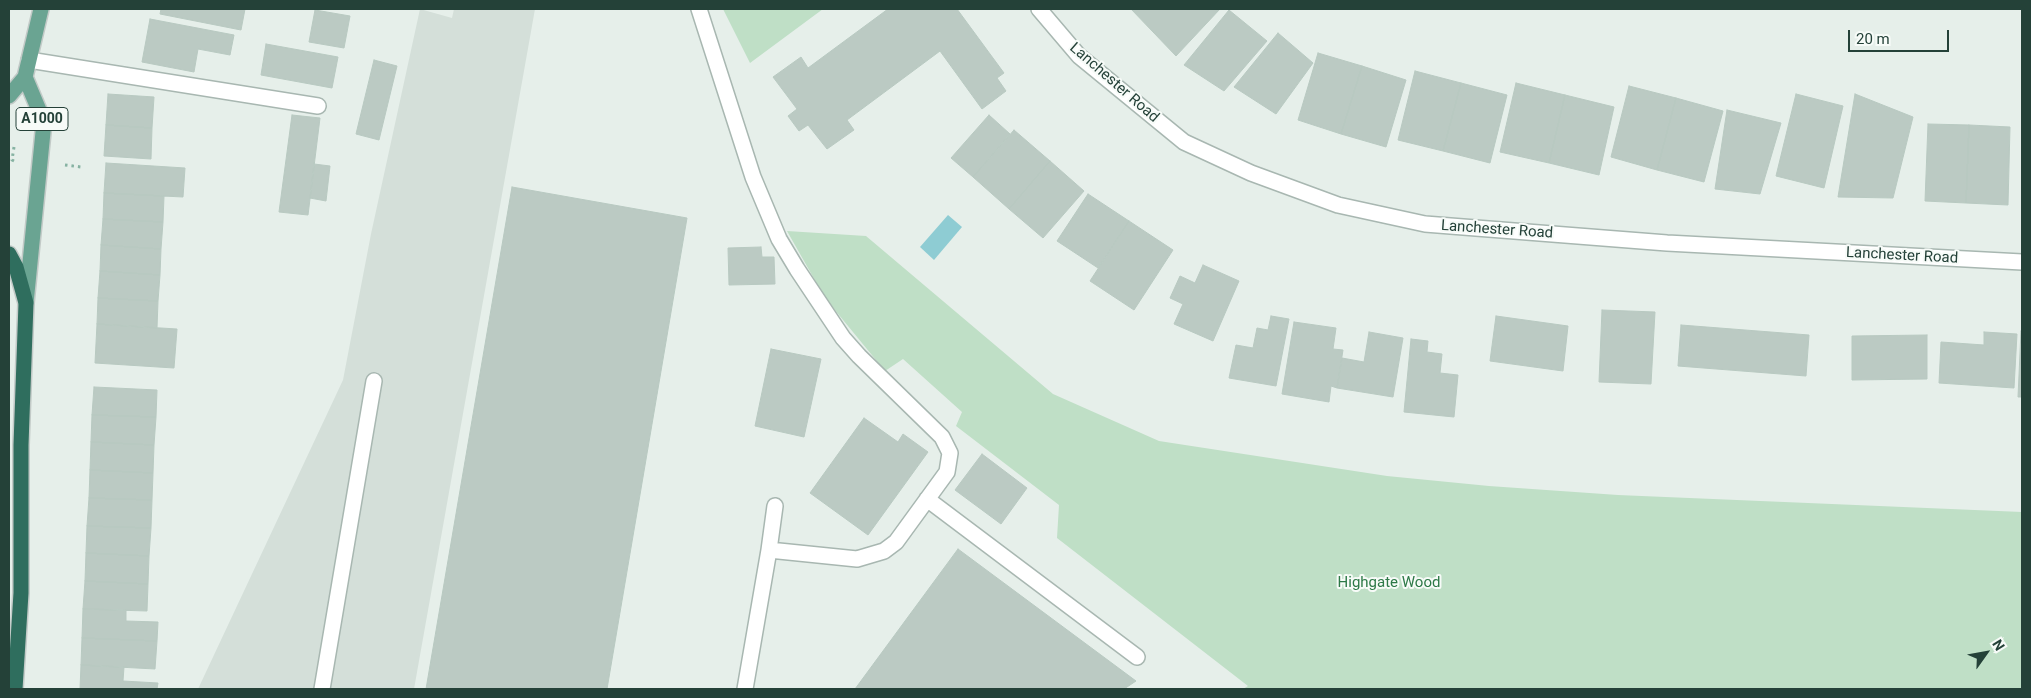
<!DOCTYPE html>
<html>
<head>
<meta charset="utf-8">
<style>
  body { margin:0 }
  #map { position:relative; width:2031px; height:698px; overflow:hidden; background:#e6efea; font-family:Roboto,sans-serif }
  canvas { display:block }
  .frame { position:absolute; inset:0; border:10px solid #244138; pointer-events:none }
  .north { position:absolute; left:1961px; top:628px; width:50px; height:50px; -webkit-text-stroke:4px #f7fbf8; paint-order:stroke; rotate:58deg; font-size:14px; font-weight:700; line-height:20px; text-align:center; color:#244138 }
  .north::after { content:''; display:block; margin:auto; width:18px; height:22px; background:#244138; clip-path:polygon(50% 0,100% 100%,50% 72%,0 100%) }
  .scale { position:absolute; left:1848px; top:30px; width:101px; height:22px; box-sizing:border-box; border:2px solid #244138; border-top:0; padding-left:6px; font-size:15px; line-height:18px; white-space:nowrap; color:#244138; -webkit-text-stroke:4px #f7fbf8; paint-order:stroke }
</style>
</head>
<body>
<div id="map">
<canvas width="2031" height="698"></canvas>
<div class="frame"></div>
<div class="north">N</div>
<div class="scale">20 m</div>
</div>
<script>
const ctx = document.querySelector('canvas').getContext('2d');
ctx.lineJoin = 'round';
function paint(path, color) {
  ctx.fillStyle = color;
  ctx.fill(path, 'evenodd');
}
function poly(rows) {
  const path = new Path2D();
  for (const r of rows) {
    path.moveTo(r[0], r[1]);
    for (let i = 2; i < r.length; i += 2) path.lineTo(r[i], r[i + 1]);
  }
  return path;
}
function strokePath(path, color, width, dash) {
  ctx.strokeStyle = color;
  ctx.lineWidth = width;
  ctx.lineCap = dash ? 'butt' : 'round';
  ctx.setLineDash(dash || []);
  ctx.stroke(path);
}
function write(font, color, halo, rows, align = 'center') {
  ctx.font = font + ' Roboto,sans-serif';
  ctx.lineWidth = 4;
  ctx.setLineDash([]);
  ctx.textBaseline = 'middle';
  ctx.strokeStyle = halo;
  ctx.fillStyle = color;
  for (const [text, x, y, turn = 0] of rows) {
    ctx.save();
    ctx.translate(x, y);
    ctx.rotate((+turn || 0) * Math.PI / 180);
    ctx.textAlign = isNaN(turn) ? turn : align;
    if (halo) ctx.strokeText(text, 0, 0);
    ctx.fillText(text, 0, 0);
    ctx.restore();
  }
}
paint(poly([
  [420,9,452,18,454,9,535,9,414,689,198,689,343,380,371,234]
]), '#d4dfd9');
paint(poly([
  [723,9,823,9,750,63],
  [787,231,866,236,1053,394,1159,441,1387,476,1489,486,1618,495,2022,512,2022,689,1243,689,1248,686,1057,538,1059,505,956,426,962,412,903,359,885,371,825,298]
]), '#bfdfc6');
paint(poly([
  [948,215,962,227,934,260,920,247]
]), '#8eccd3');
const building = poly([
  [161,9,245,9,241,30,160,14,161,9],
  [888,9,957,9,1004,73,997,78,1006,91,982,109,940,51,847,120,854,130,827,149,808,125,799,131,788,116,797,109,773,77,801,57,808,68,888,9],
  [1131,9,1220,9,1176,56,1131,9],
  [315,10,350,16,344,48,309,42,315,10],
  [1229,10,1267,41,1224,91,1184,65,1229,10],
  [150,19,234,35,230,55,198,49,194,72,142,62,150,19],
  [1278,33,1313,63,1276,114,1234,87,1278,33],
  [266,44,338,57,332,88,261,75,266,44],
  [1318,53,1362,66,1341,134,1298,120,1318,53],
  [374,60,397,66,379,140,356,134,374,60],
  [1362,66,1406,80,1386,147,1341,134,1362,66],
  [1415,71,1461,83,1443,151,1398,140,1415,71],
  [1461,83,1507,95,1490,163,1443,151,1461,83],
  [1516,83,1565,95,1549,163,1500,152,1516,83],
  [1629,86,1676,98,1657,170,1611,157,1629,86],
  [108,94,154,97,152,128,106,125,108,94],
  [1796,94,1843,106,1824,188,1776,176,1796,94],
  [1855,94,1913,117,1893,198,1838,197,1855,94],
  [1565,95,1614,107,1599,175,1549,163,1565,95],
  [1676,98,1723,111,1704,182,1657,170,1676,98],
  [1727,110,1781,123,1760,194,1715,189,1727,110],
  [292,115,320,118,308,215,279,212,292,115],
  [989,115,1010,134,973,177,951,158,989,115],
  [1928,124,1969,125,1966,203,1925,201,1928,124],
  [106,125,152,128,151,159,104,156,106,125],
  [1969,125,2010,127,2008,205,1966,203,1969,125],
  [1014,130,1050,161,1009,209,973,177,1014,130],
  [1050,161,1084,191,1043,238,1009,209,1050,161],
  [106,163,185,168,183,197,104,193,106,163],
  [314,164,330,166,326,201,310,198,314,164],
  [512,187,687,218,607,689,426,689,512,187],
  [104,193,164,196,163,222,103,219,104,193],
  [1088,194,1129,221,1098,268,1057,241,1088,194],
  [103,219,163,222,161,249,101,245,103,219],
  [1129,221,1173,250,1134,310,1090,281,1129,221],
  [101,245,161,249,160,275,100,271,101,245],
  [761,247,762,257,774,257,775,284,729,285,728,248,761,247],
  [1203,265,1239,281,1213,341,1174,324,1183,304,1170,298,1180,276,1195,283,1203,265],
  [100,271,160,275,158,301,98,298,100,271],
  [98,298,158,301,157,328,97,324,98,298],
  [1602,310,1655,312,1651,384,1599,382,1602,310],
  [1271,316,1289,319,1276,386,1229,378,1236,345,1253,348,1257,328,1268,330,1271,316],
  [1496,316,1568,326,1563,371,1490,361,1496,316],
  [1294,322,1336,328,1333,349,1343,350,1337,388,1331,386,1329,402,1282,394,1294,322],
  [97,324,177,329,174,368,95,363,97,324],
  [1681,325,1809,335,1806,376,1678,366,1681,325],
  [2021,331,2022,331,2022,397,2018,397,2021,331],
  [1369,332,1403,338,1393,397,1337,388,1342,358,1364,362,1369,332],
  [1984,332,2017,334,2014,388,1939,383,1941,342,1984,345,1984,332],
  [1927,335,1927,379,1852,380,1852,336,1927,335],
  [1411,339,1428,341,1427,352,1442,354,1440,373,1458,375,1454,417,1404,412,1411,339],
  [771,349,821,359,804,437,755,426,771,349],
  [94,387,157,390,156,417,92,415,94,387],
  [92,415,156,417,154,445,91,442,92,415],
  [864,418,898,442,903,434,928,452,868,535,810,493,864,418],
  [91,442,154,445,153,473,90,470,91,442],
  [982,454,1027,488,1001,524,955,490,982,454],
  [90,470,153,473,152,500,89,498,90,470],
  [89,498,152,500,151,528,87,526,89,498],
  [87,526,151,528,149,556,86,553,87,526],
  [958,549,1136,681,1124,689,855,689,958,549],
  [86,553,149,556,148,584,85,581,86,553],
  [85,581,148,584,147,611,83,609,85,581],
  [83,609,126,610,126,621,158,622,157,641,82,638,83,609],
  [82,638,157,641,155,669,81,665,82,638],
  [81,665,124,667,123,681,158,683,157,689,80,689,81,665]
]);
paint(building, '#bbcac3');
strokePath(building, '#b8c9c1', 1);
const minor = poly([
  [699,9,753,177,779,239,797,269,843,338,859,356,942,437,950,453,947,472,896,542,884,551,857,559,769,550,745,689],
  [1039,9,1079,56,1184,142,1251,173,1338,205,1425,224,1667,243,2022,262],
  [29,60,318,106],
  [927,499,1137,657],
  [769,550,775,506],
  [322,689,374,381]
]);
const major = poly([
  [25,77,44,122,26,303],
  [9,96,25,77,41,9]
]);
const highway = poly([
  [9,254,16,267,26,303,21,445,21,593,15,689]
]);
strokePath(minor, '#a8b7b1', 18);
strokePath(major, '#c2cac7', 18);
strokePath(highway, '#c2cac7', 18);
strokePath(poly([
  [14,147,12,160,14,161],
  [65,165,81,167]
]), '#86b2a2', 3, [2.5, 4]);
strokePath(minor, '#fff', 15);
strokePath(major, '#6aa492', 15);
strokePath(highway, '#2f6e5e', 15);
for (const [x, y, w] of [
  [42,119,52]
]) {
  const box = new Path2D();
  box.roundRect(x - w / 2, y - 11.5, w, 23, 4);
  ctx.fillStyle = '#f7fbf8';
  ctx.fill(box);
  strokePath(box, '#244138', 1);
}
write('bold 14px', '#244138', null, [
  ["A1000",42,119]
]);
write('15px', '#244138', '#f7fbf8', [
  ["Lanchester Road",1114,83,41],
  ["Lanchester Road",1497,230,4],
  ["Lanchester Road",1902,256,3]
]);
write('15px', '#2d7947', '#f7fbf8', [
  ["Highgate Wood",1389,583]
]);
</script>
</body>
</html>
